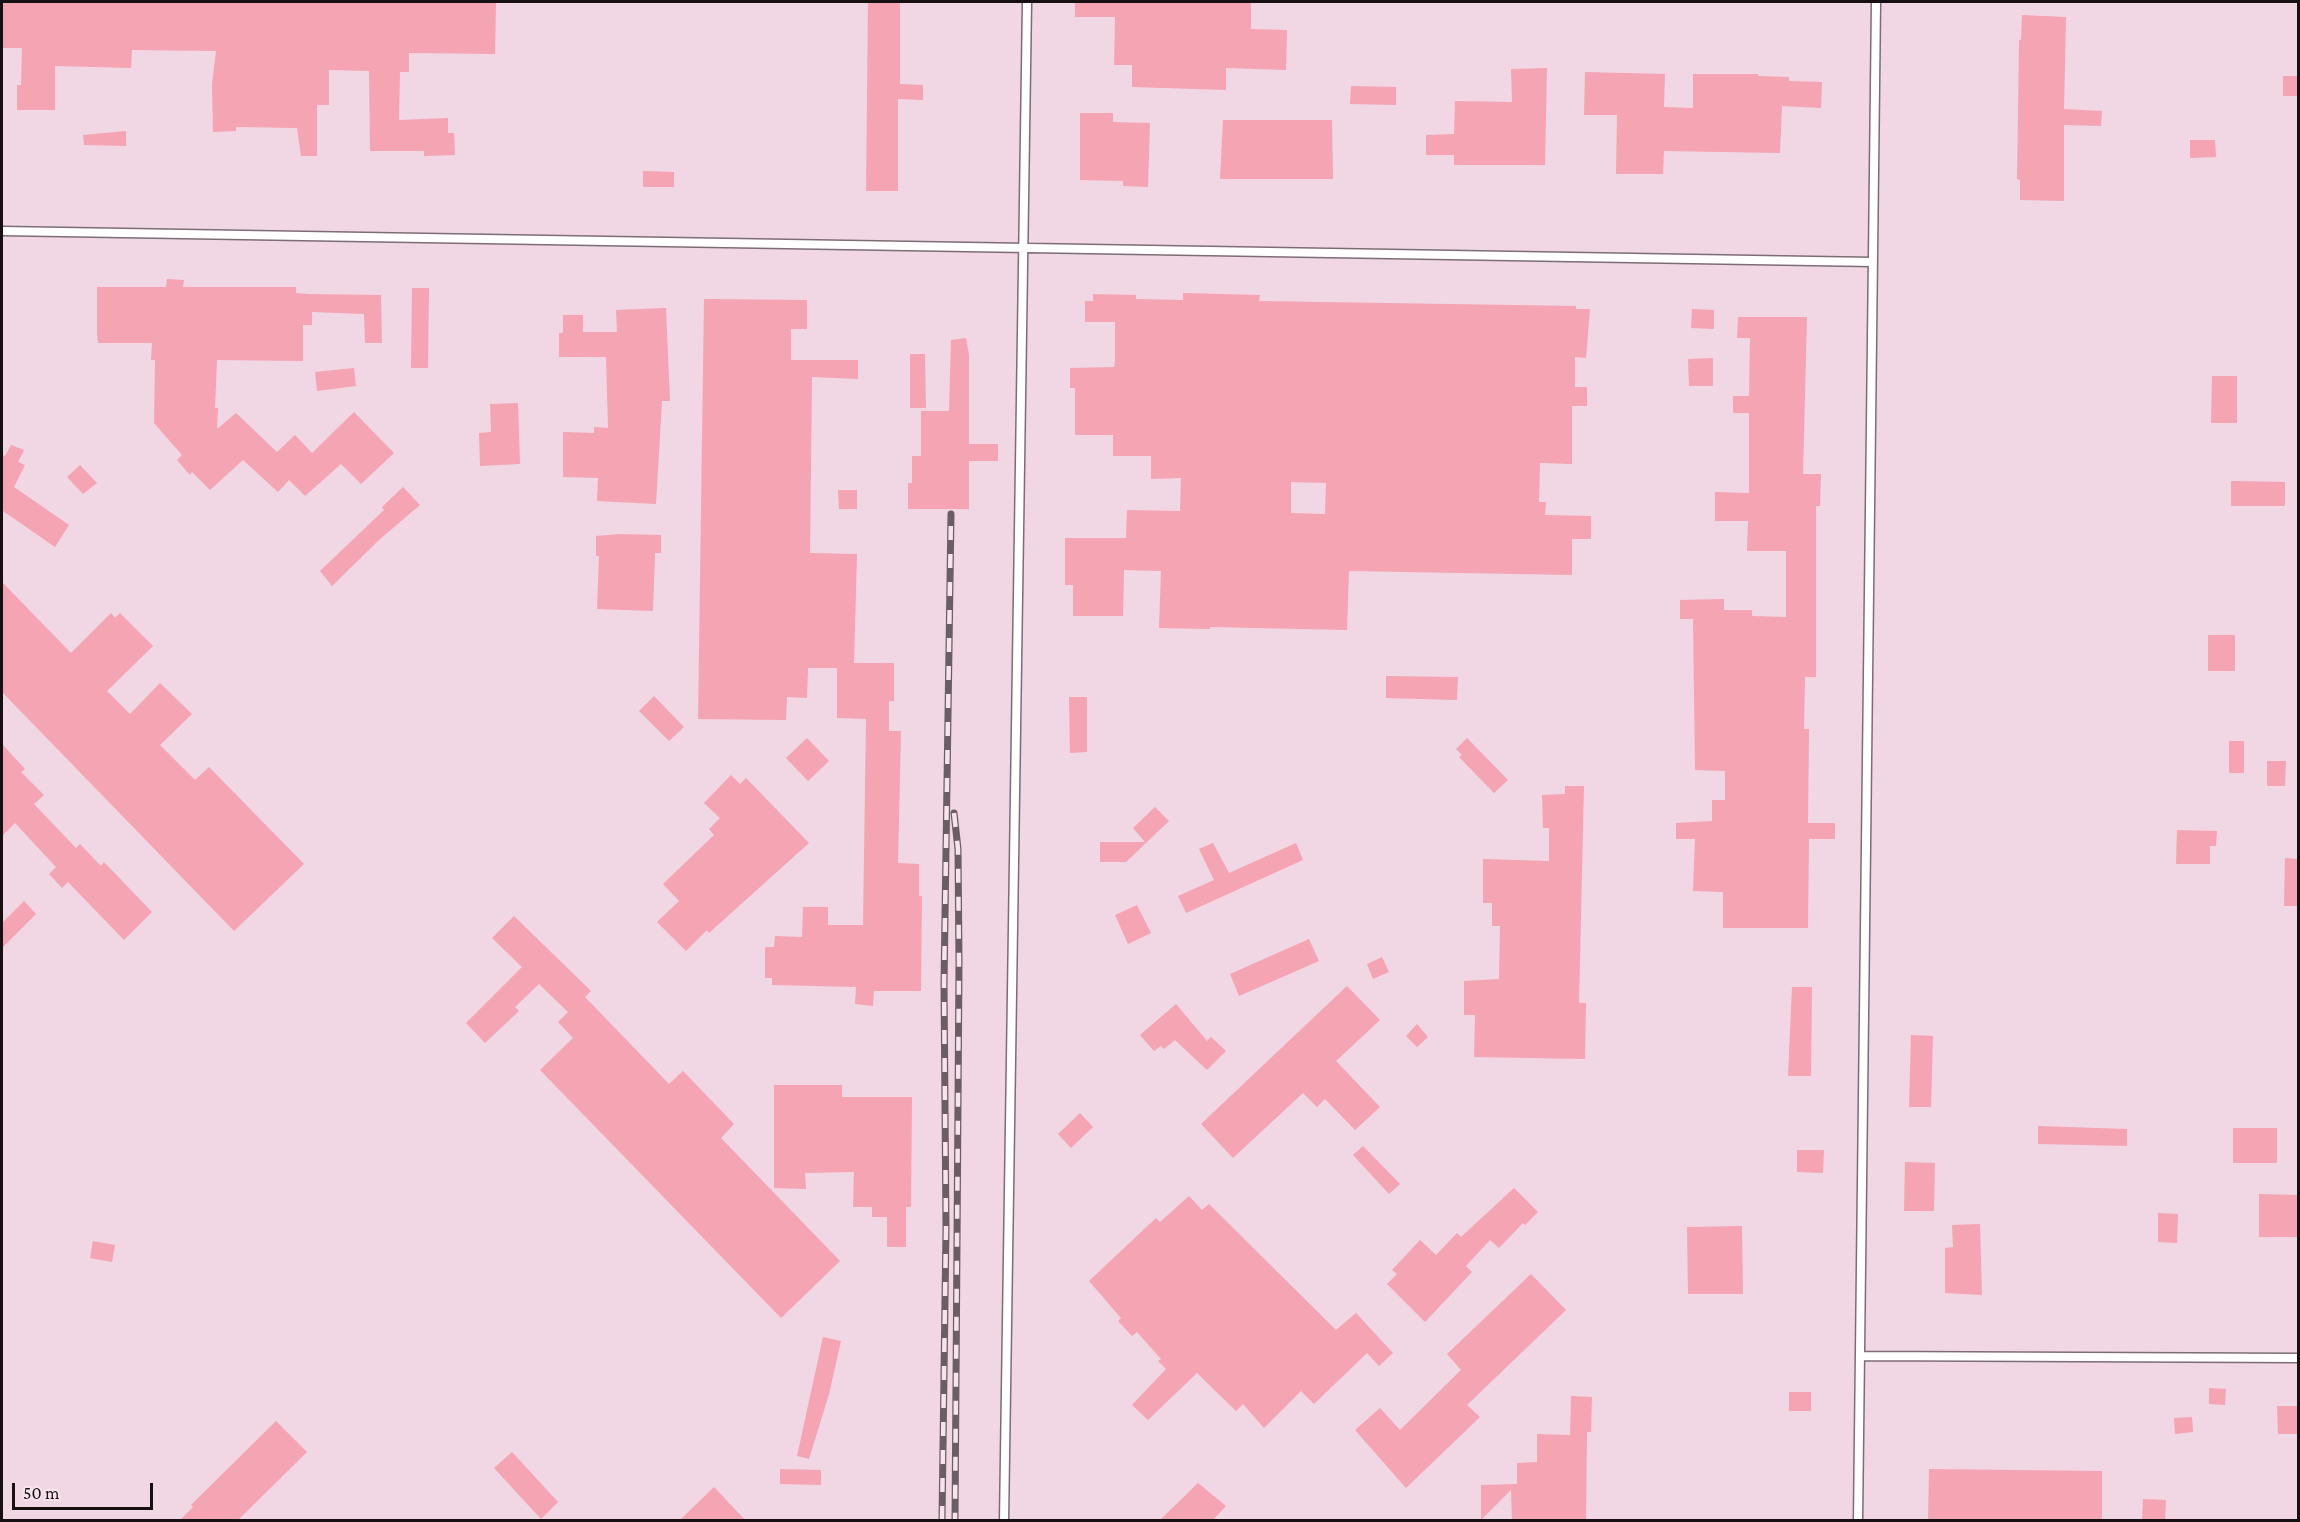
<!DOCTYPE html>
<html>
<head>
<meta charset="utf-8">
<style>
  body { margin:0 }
  #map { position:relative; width:2300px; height:1522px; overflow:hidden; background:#f6e3ec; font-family:"Crimson Pro",serif }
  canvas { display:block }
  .frame { position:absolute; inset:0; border:3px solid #161013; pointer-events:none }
  .scale { position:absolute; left:12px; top:1483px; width:141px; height:27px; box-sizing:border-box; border:3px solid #161013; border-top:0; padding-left:8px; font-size:18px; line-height:21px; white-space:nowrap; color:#161013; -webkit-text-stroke:4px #f6e3ec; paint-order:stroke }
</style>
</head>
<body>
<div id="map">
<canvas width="2300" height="1522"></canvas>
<div class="frame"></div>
<div class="scale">50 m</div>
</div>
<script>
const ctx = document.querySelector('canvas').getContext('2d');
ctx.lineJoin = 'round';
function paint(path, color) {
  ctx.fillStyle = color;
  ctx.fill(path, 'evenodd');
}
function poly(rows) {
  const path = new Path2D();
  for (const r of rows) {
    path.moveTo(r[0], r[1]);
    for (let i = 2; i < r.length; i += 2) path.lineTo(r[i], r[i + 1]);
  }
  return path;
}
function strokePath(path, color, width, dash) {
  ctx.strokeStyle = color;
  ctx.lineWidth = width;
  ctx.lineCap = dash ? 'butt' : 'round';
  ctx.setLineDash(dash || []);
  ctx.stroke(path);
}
paint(poly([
  [2,2,2298,2,2298,1520,2,1520]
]), '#f1d6e4');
paint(poly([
  [2,2,496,2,495,54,409,53,409,72,400,72,399,120,448,118,448,133,454,133,455,155,424,156,424,151,370,151,369,71,329,70,329,105,317,105,317,156,301,156,297,128,236,127,236,131,213,132,212,84,216,51,132,50,131,68,55,66,55,110,17,110,17,85,21,85,22,48,2,48],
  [868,2,900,2,900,84,923,85,923,100,898,99,898,191,866,191],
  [1075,2,1251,2,1251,29,1287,30,1286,70,1226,68,1226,90,1132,87,1132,65,1114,65,1115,17,1075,17],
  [2022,15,2066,17,2064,109,2102,111,2101,126,2064,125,2064,201,2020,200,2020,180,2017,179,2019,40,2021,40],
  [1547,68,1545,165,1454,165,1454,155,1426,155,1426,135,1454,134,1455,101,1512,102,1511,69],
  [1585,72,1665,74,1664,107,1693,108,1693,74,1758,74,1758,76,1789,77,1789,81,1822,82,1821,108,1782,106,1780,153,1664,151,1663,174,1616,174,1617,115,1584,115],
  [2283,76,2298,76,2298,96,2283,96],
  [1351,86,1396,87,1396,105,1350,104],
  [1080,113,1113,113,1113,122,1150,123,1148,187,1123,186,1123,181,1080,180],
  [1223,120,1332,120,1333,179,1220,179],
  [126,131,126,146,84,145,83,135],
  [2190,140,2215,140,2216,157,2190,158],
  [643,171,674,172,674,187,643,187],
  [167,279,184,280,183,287,296,287,296,293,308,294,381,295,382,343,365,343,364,314,312,312,312,325,303,325,303,361,217,360,215,408,218,408,217,429,236,413,277,452,295,435,312,453,354,412,394,453,361,484,341,464,305,496,289,480,278,492,243,460,210,490,192,472,190,475,177,460,182,455,154,423,155,360,151,360,152,343,98,343,97,333,97,287,166,287],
  [412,288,429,288,428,368,411,368],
  [1183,293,1260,295,1259,301,1576,306,1576,309,1590,309,1586,358,1575,357,1575,387,1587,387,1587,406,1572,406,1572,464,1540,463,1539,502,1546,502,1545,515,1591,516,1591,539,1572,539,1572,575,1349,571,1347,630,1210,627,1210,629,1159,628,1161,571,1124,570,1123,616,1073,616,1073,585,1065,585,1065,538,1126,538,1127,510,1180,511,1181,478,1151,479,1151,456,1113,456,1113,435,1075,435,1075,388,1070,388,1070,368,1114,367,1115,361,1115,322,1085,322,1085,301,1093,301,1093,294,1136,295,1136,299,1183,300],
  [1291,482,1326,483,1325,514,1291,513],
  [704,299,807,300,807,329,791,329,791,360,858,360,858,379,812,377,810,553,857,554,854,663,894,663,894,701,889,701,889,731,901,731,898,863,919,864,919,896,922,896,921,991,874,991,873,1006,855,1004,856,987,772,985,772,978,765,978,765,947,774,947,775,936,802,937,803,907,828,907,828,925,863,925,866,719,837,718,837,668,808,668,807,698,787,697,786,720,698,719],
  [666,308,670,401,662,401,656,504,597,501,598,478,563,477,563,432,594,433,594,427,608,428,606,357,559,357,559,333,563,333,563,315,583,315,583,332,617,332,616,310],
  [1692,309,1714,310,1714,329,1691,328],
  [1738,317,1807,317,1803,474,1821,474,1820,506,1816,506,1816,677,1805,677,1804,729,1809,729,1808,823,1835,823,1835,839,1809,839,1808,928,1723,928,1723,892,1693,891,1695,839,1676,839,1676,823,1712,821,1712,800,1725,800,1725,771,1695,770,1693,619,1680,619,1680,600,1724,599,1724,610,1752,610,1752,616,1786,617,1786,551,1747,551,1748,521,1715,521,1715,492,1749,493,1749,413,1733,413,1733,396,1749,396,1750,338,1737,338],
  [966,338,969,355,969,444,998,444,998,461,969,461,969,509,908,509,908,483,912,483,912,456,921,456,921,411,949,411,951,340],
  [910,354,925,354,926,408,910,408],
  [1713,358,1713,386,1689,386,1688,359],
  [354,368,356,386,317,391,315,372],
  [2212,376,2237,376,2237,423,2211,423],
  [518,403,520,464,480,466,479,433,491,432,490,404],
  [11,445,24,450,18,462,25,465,14,487,69,525,55,547,3,511,2,514,2,455,5,456],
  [80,465,97,483,83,494,67,477],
  [2231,481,2285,482,2285,506,2231,506],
  [403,487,420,505,379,540,332,586,320,571,384,510,382,507],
  [838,490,857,490,857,509,839,509],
  [620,534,661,535,661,553,655,553,653,611,597,609,599,556,596,556,596,536],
  [2,582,71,653,111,613,115,618,120,613,153,646,107,691,130,714,160,683,192,714,160,745,195,780,209,767,304,864,234,931,2,692],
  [2208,635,2235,635,2235,671,2208,671],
  [1386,676,1458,677,1457,700,1386,698],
  [654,696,684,727,669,741,639,711],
  [1069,697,1087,697,1087,752,1070,753],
  [807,738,829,761,808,781,786,758],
  [1467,738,1508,780,1494,793,1459,757,1462,755,1456,749],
  [2229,741,2244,741,2244,773,2229,773],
  [2,744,25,769,21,772,44,795,34,804,76,848,80,844,101,866,104,862,152,912,124,940,68,882,62,888,49,874,56,867,15,823,2,836],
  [2267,761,2286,761,2285,786,2267,786],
  [731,775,740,784,746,778,809,843,709,933,707,930,686,951,657,922,679,901,663,884,714,835,709,829,720,818,704,803],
  [1565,786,1584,786,1579,1003,1586,1003,1585,1059,1474,1057,1475,1015,1464,1015,1464,981,1499,979,1500,926,1492,926,1492,903,1483,903,1483,859,1549,861,1549,828,1543,828,1542,795,1565,794],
  [1155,807,1169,821,1126,862,1100,862,1100,842,1145,842,1133,828],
  [2177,830,2217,831,2216,846,2210,846,2210,864,2176,864],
  [1213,843,1229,873,1296,843,1303,860,1186,913,1178,896,1214,880,1199,849],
  [2285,858,2298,859,2298,906,2284,906],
  [24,901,36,914,2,948,2,923],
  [1137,905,1151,933,1128,944,1115,915],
  [514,916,591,991,585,997,669,1084,683,1071,734,1124,721,1138,840,1261,781,1318,540,1070,573,1038,558,1022,568,1012,539,984,515,1007,519,1011,485,1043,466,1023,522,967,492,938],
  [1309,939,1319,961,1239,996,1230,974],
  [1382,957,1389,972,1373,979,1367,964],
  [1347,986,1380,1020,1336,1061,1380,1107,1355,1130,1325,1099,1317,1107,1303,1093,1233,1158,1201,1124],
  [1792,987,1812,987,1811,1076,1788,1076],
  [1176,1004,1207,1041,1211,1037,1226,1051,1207,1070,1175,1040,1164,1049,1161,1046,1154,1051,1140,1035],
  [1417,1024,1428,1037,1417,1047,1406,1036],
  [1911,1035,1933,1036,1931,1107,1909,1107],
  [774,1085,842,1085,842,1097,912,1097,911,1207,906,1207,906,1247,887,1247,887,1217,872,1217,872,1207,853,1207,854,1172,805,1173,806,1189,774,1188],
  [1080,1113,1093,1127,1071,1148,1058,1134],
  [2038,1126,2127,1129,2127,1146,2038,1144],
  [2233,1128,2277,1128,2277,1163,2233,1163],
  [1363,1146,1400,1184,1389,1194,1353,1155],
  [1797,1150,1824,1150,1823,1173,1797,1172],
  [1905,1162,1935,1163,1934,1211,1904,1211],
  [1514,1188,1538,1212,1525,1225,1523,1223,1499,1248,1490,1240,1466,1266,1472,1272,1425,1322,1387,1284,1397,1274,1392,1270,1420,1240,1436,1255,1457,1233,1461,1237],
  [2259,1194,2298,1195,2298,1237,2259,1237],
  [1189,1196,1202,1210,1209,1204,1336,1330,1356,1313,1393,1353,1379,1366,1367,1353,1314,1404,1301,1391,1264,1428,1243,1404,1236,1411,1197,1373,1148,1420,1132,1405,1166,1369,1158,1361,1161,1359,1137,1332,1132,1336,1118,1321,1121,1318,1089,1281,1156,1218,1160,1222],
  [2158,1213,2178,1214,2177,1243,2158,1242],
  [1980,1224,1982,1295,1945,1293,1945,1248,1953,1247,1952,1225],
  [1742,1226,1743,1294,1688,1294,1687,1227],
  [93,1241,115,1245,112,1262,90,1258],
  [1531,1274,1566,1310,1467,1405,1480,1417,1406,1488,1355,1430,1380,1408,1400,1430,1461,1370,1447,1354],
  [823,1337,841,1341,829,1394,809,1459,797,1456],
  [2209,1388,2226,1389,2225,1405,2209,1404],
  [1789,1392,1811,1392,1811,1411,1789,1411],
  [1571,1396,1592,1397,1591,1432,1587,1432,1586,1521,1512,1521,1511,1490,1481,1520,1481,1485,1517,1484,1517,1463,1537,1462,1537,1434,1570,1435],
  [2277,1406,2298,1406,2298,1434,2278,1434],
  [2192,1417,2193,1432,2175,1434,2174,1418],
  [276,1421,307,1452,237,1521,179,1521,193,1507,191,1505],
  [512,1452,558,1502,541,1519,494,1468],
  [780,1469,821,1470,821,1485,780,1484],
  [1929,1469,2102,1471,2102,1521,1928,1521],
  [1198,1483,1226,1506,1212,1521,1159,1521],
  [714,1487,746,1521,679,1521],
  [2143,1499,2166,1500,2165,1521,2142,1521]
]), '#f4a4b2');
const service = poly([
  [2,231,1873,262],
  [1860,1356,2298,1358],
  [1004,1520,1027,2],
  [1858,1520,1876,2]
]);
strokePath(service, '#7d6c75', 11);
strokePath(service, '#fff', 8);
const rail = poly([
  [954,813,958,849,959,963,955,1520],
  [942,1520,946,1228,944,984,951,514]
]);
strokePath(rail, '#695e63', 7);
strokePath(rail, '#f6e3ec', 4.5, [14]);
</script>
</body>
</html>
